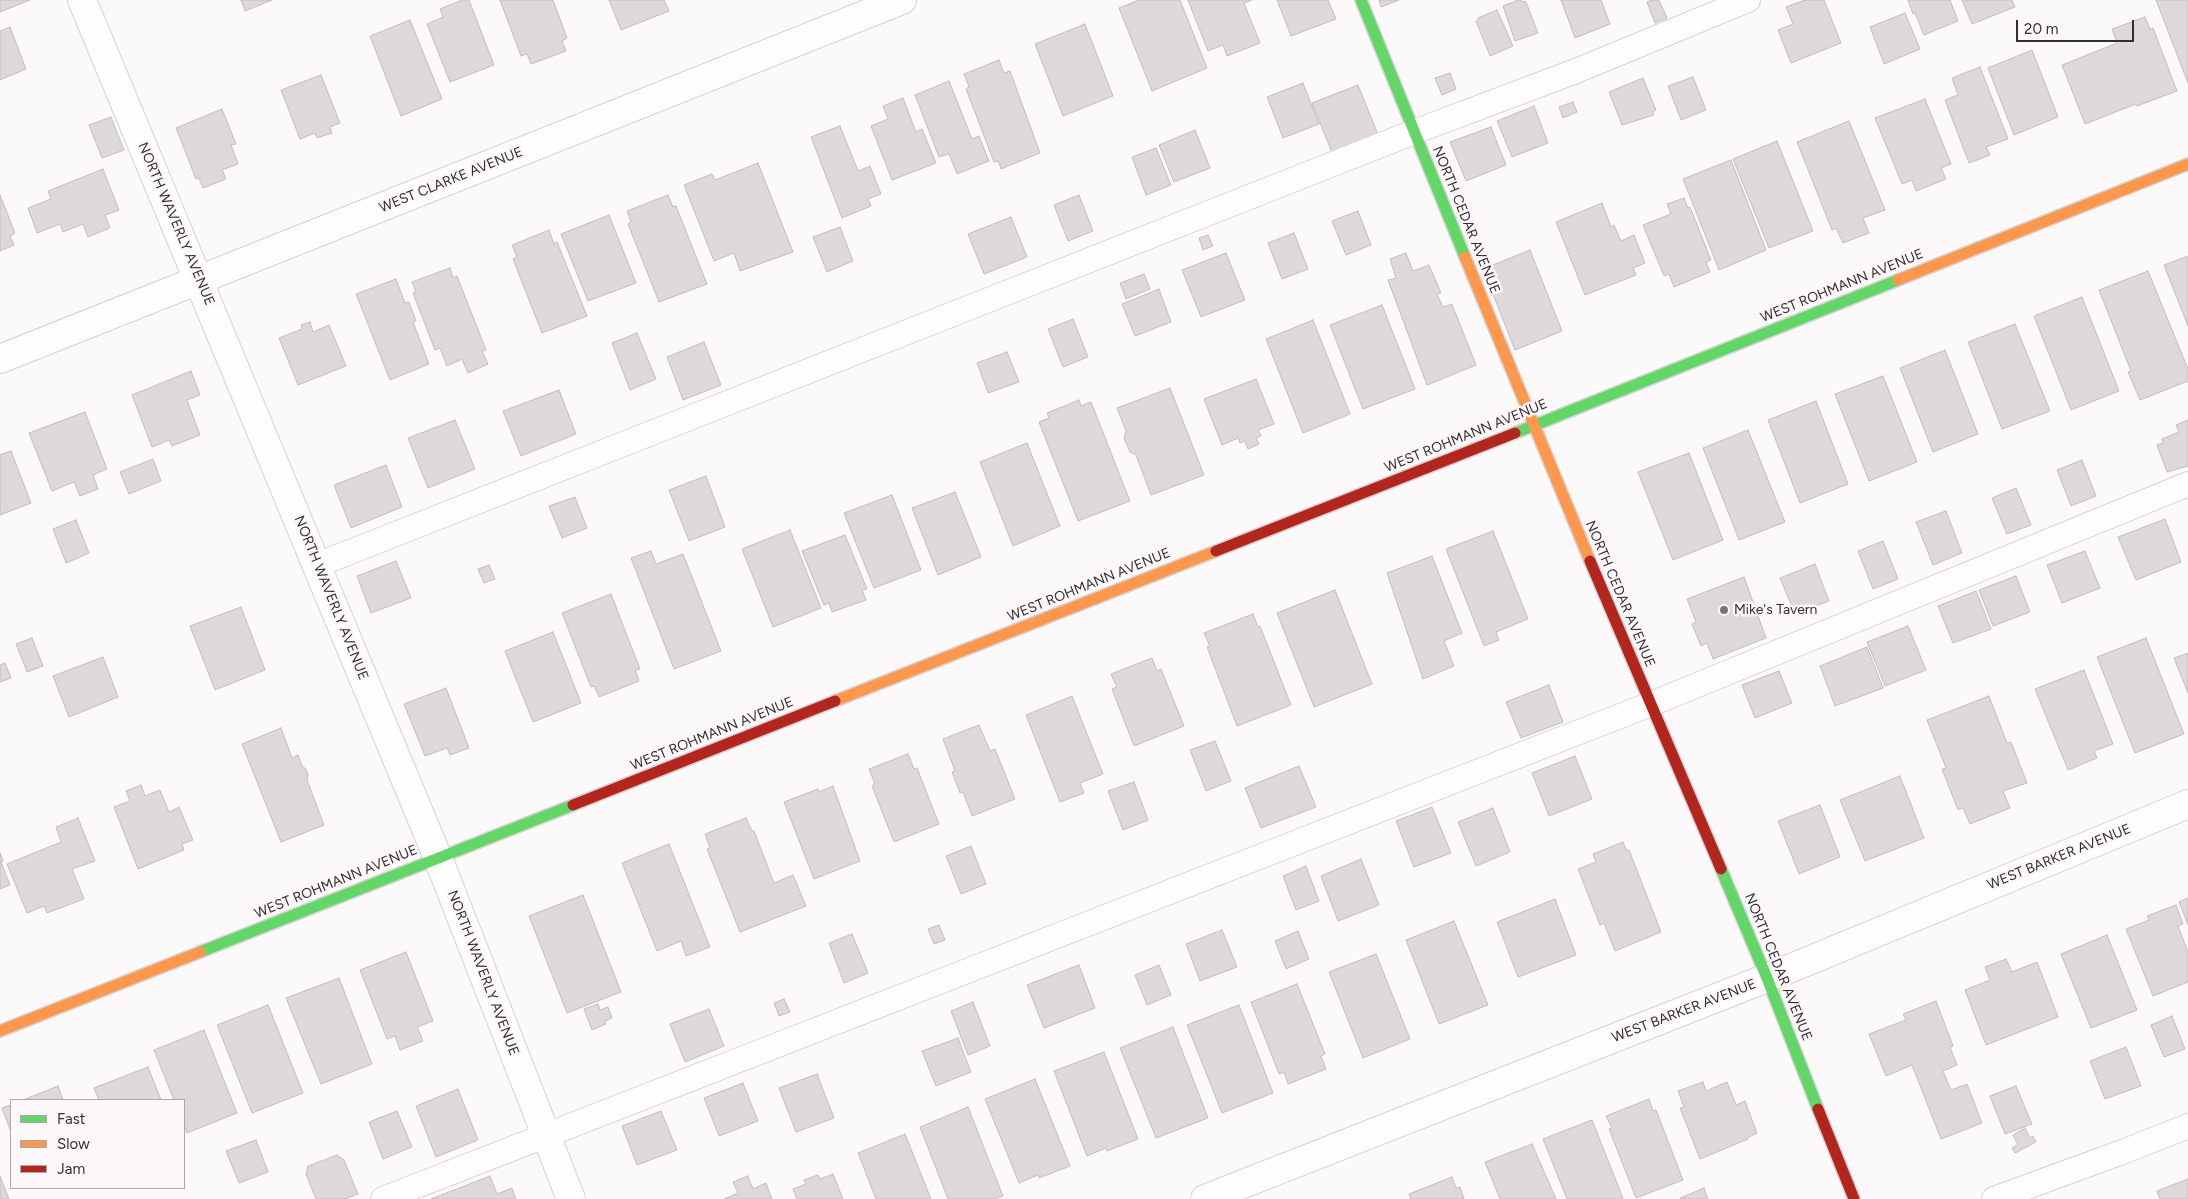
<!DOCTYPE html>
<html>
<head>
<meta charset="utf-8">
<style>
  body { margin:0 }
  #map { position:relative; width:2188px; height:1199px; overflow:hidden; background:#fbf9fa; font-family:Figtree,sans-serif }
  canvas { display:block }
  .legend { position:absolute; left:10px; top:1099px; width:175px; height:90px; box-sizing:border-box; background:#fcf8fa; border:1px solid #aca7a9; margin:0; padding:6px 9px; list-style:none; font-size:15px; color:#352d30 }
  .legend li { display:flex; align-items:center; gap:10px; height:25px }
  .legend b { width:25px; border:1px solid #aca7a9 }
  .scale { position:absolute; left:2016px; top:20px; width:118px; height:22px; box-sizing:border-box; border:2px solid #352d30; border-top:0; padding-left:6px; font-size:15px; line-height:18px; white-space:nowrap; color:#352d30; -webkit-text-stroke:4px #fcf8fa; paint-order:stroke }
</style>
</head>
<body>
<div id="map">
<canvas width="2188" height="1199"></canvas>
<ul class="legend">
<li><b style="height:6px;background:#63d668"></b>Fast</li>
<li><b style="height:6px;background:#ff974d"></b>Slow</li>
<li><b style="height:6px;background:#b3261e"></b>Jam</li>
</ul>
<div class="scale">20 m</div>
</div>
<script>
const ctx = document.querySelector('canvas').getContext('2d');
ctx.lineJoin = 'round';
function paint(path, color) {
  ctx.fillStyle = color;
  ctx.fill(path, 'evenodd');
}
function poly(rows) {
  const path = new Path2D();
  for (const r of rows) {
    path.moveTo(r[0], r[1]);
    for (let i = 2; i < r.length; i += 2) path.lineTo(r[i], r[i + 1]);
  }
  return path;
}
function strokePath(path, color, width, dash) {
  ctx.strokeStyle = color;
  ctx.lineWidth = width;
  ctx.lineCap = dash ? 'butt' : 'round';
  ctx.setLineDash(dash || []);
  ctx.stroke(path);
}
function write(font, color, halo, rows, align = 'center') {
  ctx.font = font + ' Figtree,sans-serif';
  ctx.lineWidth = 5;
  ctx.setLineDash([]);
  ctx.textBaseline = 'middle';
  ctx.strokeStyle = halo;
  ctx.fillStyle = color;
  for (const [text, x, y, turn = 0] of rows) {
    ctx.save();
    ctx.translate(x, y);
    ctx.rotate((+turn || 0) * Math.PI / 180);
    ctx.textAlign = isNaN(turn) ? turn : align;
    if (halo) ctx.strokeText(text, 0, 0);
    ctx.fillText(text, 0, 0);
    ctx.restore();
  }
}
const building = poly([
  [0,0,30,0,0,12,0,0],
  [241,0,272,0,245,11,241,0],
  [462,0,469,0,494,65,450,82,427,24,443,17,440,9,462,0],
  [500,0,553,0,567,38,562,41,566,51,531,64,527,54,521,56,500,0],
  [609,0,664,0,669,11,621,30,609,0],
  [1139,0,1180,0,1207,68,1152,91,1119,8,1139,0],
  [1188,0,1252,0,1244,3,1260,43,1227,56,1223,45,1208,51,1188,0],
  [1277,0,1328,0,1336,19,1291,36,1277,0],
  [1379,0,1399,0,1381,7,1379,0],
  [1518,0,1526,2,1538,33,1515,41,1503,6,1518,0],
  [1561,0,1601,0,1610,24,1575,38,1561,0],
  [1652,0,1659,0,1667,18,1655,23,1647,2,1652,0],
  [1805,0,1824,0,1841,43,1791,63,1778,30,1793,24,1786,7,1805,0],
  [1908,0,1950,0,1958,21,1924,35,1915,13,1913,14,1908,0],
  [1962,0,2012,0,2015,7,1972,24,1962,0],
  [2156,0,2188,0,2188,83,2156,0],
  [1497,10,1513,46,1490,56,1476,21,1479,19,1478,18,1497,10],
  [1905,13,1920,49,1884,64,1870,27,1905,13],
  [2145,17,2150,29,2153,28,2177,91,2137,106,2136,104,2085,124,2062,65,2117,43,2112,29,2145,17],
  [410,20,442,99,401,116,370,36,410,20],
  [1085,24,1113,96,1063,116,1035,44,1085,24],
  [10,27,26,69,0,80,0,31,10,27],
  [2032,50,2058,117,2014,135,1988,68,2032,50],
  [999,60,1004,73,1010,71,1040,153,1001,169,998,161,994,162,966,89,969,87,964,74,999,60],
  [1980,67,2008,139,1986,147,1990,155,1969,163,1945,100,1958,95,1952,78,1980,67],
  [1450,73,1456,89,1442,95,1435,78,1450,73],
  [321,75,340,123,330,127,332,133,317,138,315,133,300,139,281,90,321,75],
  [1693,77,1706,110,1681,120,1668,86,1693,77],
  [1643,78,1656,110,1652,112,1654,115,1622,125,1609,92,1643,78],
  [949,81,972,139,979,136,989,161,957,174,949,154,939,157,915,95,949,81],
  [1303,83,1319,124,1283,138,1267,97,1303,83],
  [1358,85,1379,137,1333,155,1312,103,1358,85],
  [903,98,916,132,922,129,936,163,892,180,871,126,888,119,883,106,903,98],
  [1925,99,1951,164,1941,168,1946,179,1916,191,1912,180,1902,184,1875,118,1925,99],
  [1573,102,1577,112,1563,118,1559,107,1573,102],
  [1534,106,1548,143,1512,157,1497,121,1534,106],
  [222,109,236,144,231,145,238,164,222,170,226,179,203,188,199,178,196,179,176,128,222,109],
  [111,117,124,150,102,158,89,125,111,117],
  [1849,121,1885,210,1863,218,1869,233,1843,243,1836,228,1832,230,1797,142,1849,121],
  [840,126,858,171,870,166,881,194,868,199,871,206,842,218,811,137,840,126],
  [1491,127,1506,165,1466,181,1450,142,1491,127],
  [1195,130,1210,168,1174,182,1159,145,1195,130],
  [1777,141,1813,231,1769,248,1733,159,1777,141],
  [1156,148,1171,185,1146,195,1132,157,1156,148],
  [1731,160,1766,250,1719,270,1683,179,1731,160],
  [758,163,793,252,740,271,734,253,714,261,684,185,712,174,715,180,758,163],
  [103,169,119,210,105,215,110,228,88,237,83,224,63,232,60,224,37,233,28,208,51,199,48,191,103,169],
  [0,195,15,233,10,236,14,245,0,251,0,195],
  [668,195,673,207,676,206,707,284,659,302,628,224,631,222,627,211,668,195],
  [1079,195,1093,231,1068,241,1054,205,1079,195],
  [1684,198,1688,208,1690,207,1711,260,1706,262,1710,272,1674,287,1669,274,1664,276,1643,225,1671,214,1667,204,1684,198],
  [1602,203,1611,227,1614,225,1621,241,1634,235,1645,263,1633,268,1636,275,1585,295,1556,222,1602,203],
  [1358,211,1371,245,1346,255,1332,221,1358,211],
  [609,215,636,283,588,301,561,234,609,215],
  [1011,217,1027,257,984,274,968,234,1011,217],
  [840,227,853,261,827,272,813,237,840,227],
  [549,230,554,244,557,242,587,316,542,333,513,259,517,257,512,245,549,230],
  [1294,233,1308,269,1282,279,1268,243,1294,233],
  [1208,235,1213,246,1203,250,1199,238,1208,235],
  [1530,250,1562,331,1515,350,1483,269,1530,250],
  [1226,253,1245,300,1201,317,1182,270,1226,253],
  [1406,253,1413,271,1429,265,1441,293,1437,294,1443,307,1452,304,1476,365,1427,385,1388,280,1396,278,1390,259,1406,253],
  [2188,256,2188,326,2164,265,2188,256],
  [450,268,453,278,457,276,486,350,482,351,488,364,468,373,462,359,447,366,440,348,435,350,413,293,416,292,412,282,450,268],
  [2148,271,2188,369,2188,381,2140,400,2128,372,2131,371,2099,290,2148,271],
  [1144,274,1150,289,1126,299,1120,283,1144,274],
  [396,279,405,303,409,302,416,321,413,322,429,364,390,380,356,294,396,279],
  [1159,289,1171,322,1135,336,1122,304,1159,289],
  [2082,297,2119,391,2071,410,2034,316,2082,297],
  [1382,305,1415,389,1363,409,1330,325,1382,305],
  [1073,319,1088,357,1063,367,1048,329,1073,319],
  [1313,320,1350,414,1303,433,1266,339,1313,320],
  [310,322,313,332,329,325,346,366,298,385,279,338,302,329,301,325,310,322],
  [2015,324,2050,411,2002,429,1968,342,2015,324],
  [637,333,656,379,630,390,612,343,637,333],
  [704,342,721,385,683,400,667,357,704,342],
  [1945,350,1978,434,1933,452,1900,368,1945,350],
  [1007,352,1019,382,988,393,977,363,1007,352],
  [191,371,200,395,187,400,200,435,172,446,169,440,152,447,132,395,191,371],
  [1883,376,1917,462,1869,481,1835,394,1883,376],
  [1256,379,1274,424,1258,430,1261,436,1256,438,1259,444,1248,449,1245,441,1240,443,1238,438,1222,445,1204,399,1256,379],
  [1170,388,1204,475,1151,495,1136,455,1130,452,1124,438,1126,431,1117,408,1170,388],
  [559,390,576,434,521,456,503,411,559,390],
  [1079,400,1081,406,1091,402,1130,501,1078,521,1039,422,1049,418,1047,413,1079,400],
  [1816,401,1848,484,1800,503,1768,420,1816,401],
  [85,412,107,469,93,475,98,489,80,496,74,482,52,491,29,433,85,412],
  [455,420,475,469,428,488,408,438,455,420],
  [2188,420,2188,466,2167,472,2157,445,2163,443,2162,439,2179,432,2176,425,2188,420],
  [1748,430,1785,522,1739,540,1703,448,1748,430],
  [1027,443,1060,526,1013,546,980,462,1027,443],
  [11,451,31,503,0,515,0,455,11,451],
  [1689,453,1723,540,1673,560,1638,472,1689,453],
  [153,459,161,481,129,494,120,472,153,459],
  [2082,460,2096,496,2071,506,2057,470,2082,460],
  [386,465,402,507,351,528,334,485,386,465],
  [706,476,725,527,689,541,669,490,706,476],
  [2016,488,2031,525,2007,534,1992,498,2016,488],
  [955,492,981,557,938,575,912,508,955,492],
  [892,495,921,570,874,588,844,513,892,495],
  [575,497,587,528,562,538,549,506,575,497],
  [1946,511,1962,553,1933,565,1916,522,1946,511],
  [2165,519,2181,562,2136,580,2118,537,2165,519],
  [76,520,89,553,66,563,53,529,76,520],
  [790,530,821,608,773,627,742,549,790,530],
  [1493,531,1528,619,1496,632,1499,640,1484,646,1446,549,1493,531],
  [845,535,867,589,862,590,866,600,832,612,829,603,824,605,802,551,845,535],
  [1883,541,1898,579,1873,589,1858,551,1883,541],
  [651,551,656,564,683,554,721,651,674,669,631,558,651,551],
  [2085,551,2100,588,2062,603,2047,565,2085,551],
  [1432,556,1462,633,1444,641,1454,666,1423,679,1387,573,1432,556],
  [396,561,411,598,371,613,357,576,396,561],
  [1815,564,1829,601,1795,614,1780,578,1815,564],
  [489,565,495,579,484,583,478,569,489,565],
  [2016,576,2030,612,1993,626,1979,590,2016,576],
  [1744,577,1766,638,1713,659,1707,643,1701,646,1692,624,1696,622,1687,599,1744,577],
  [1335,590,1372,684,1314,707,1277,613,1335,590],
  [1976,591,1991,629,1953,643,1938,606,1976,591],
  [611,594,640,669,635,670,639,681,599,697,594,686,591,687,562,613,611,594],
  [241,607,265,670,215,690,190,626,241,607],
  [1253,614,1258,627,1260,626,1291,705,1237,726,1207,647,1210,646,1204,633,1253,614],
  [1908,626,1926,670,1885,686,1867,642,1908,626],
  [553,632,581,703,533,722,505,651,553,632],
  [32,638,43,666,27,672,16,644,32,638],
  [2146,638,2184,734,2135,753,2097,657,2146,638],
  [1867,647,1883,688,1835,706,1820,666,1867,647],
  [2188,653,2188,693,2174,658,2188,653],
  [103,657,118,697,69,717,53,676,103,657],
  [1152,658,1157,671,1161,669,1184,726,1134,746,1112,689,1117,687,1111,674,1152,658],
  [5,663,11,678,0,682,0,665,5,663],
  [2084,670,2113,744,2094,751,2097,758,2068,770,2035,689,2084,670],
  [1779,671,1792,703,1755,718,1742,685,1779,671],
  [1549,685,1563,722,1521,738,1506,702,1549,685],
  [446,688,469,748,450,755,447,748,425,756,404,704,446,688],
  [1072,696,1103,774,1080,783,1084,793,1060,802,1026,715,1072,696],
  [1989,696,2007,743,2011,742,2027,783,2003,791,2010,808,1970,824,1963,808,1958,810,1942,769,1946,768,1927,720,1989,696],
  [979,725,990,751,995,749,1015,799,972,816,963,792,960,793,952,772,955,771,943,739,979,725],
  [281,728,292,758,298,755,302,766,306,769,308,775,307,780,324,825,281,842,242,744,281,728],
  [1215,741,1231,781,1206,791,1190,750,1215,741],
  [908,754,914,769,917,768,939,824,894,842,872,786,875,784,869,769,908,754],
  [1575,756,1592,799,1549,816,1532,773,1575,756],
  [1299,766,1316,807,1261,828,1245,788,1299,766],
  [1900,776,1924,838,1865,861,1840,800,1900,776],
  [1134,782,1148,820,1123,830,1108,791,1134,782],
  [141,785,145,796,160,790,169,812,179,807,193,840,182,844,184,850,138,869,114,807,130,801,126,791,141,785],
  [833,786,860,861,814,879,784,802,818,789,819,792,833,786],
  [1820,805,1840,857,1799,874,1778,821,1820,805],
  [1432,807,1451,853,1414,867,1396,821,1432,807],
  [1493,808,1510,852,1476,866,1458,822,1493,808],
  [78,818,95,861,72,869,84,899,47,913,44,906,27,913,7,864,61,842,56,827,78,818],
  [746,818,752,831,754,831,774,883,793,875,806,906,740,932,707,849,710,848,705,834,746,818],
  [1623,842,1626,850,1629,850,1661,932,1615,951,1604,923,1600,925,1578,869,1596,862,1593,854,1623,842],
  [669,844,710,947,686,956,681,941,657,951,622,863,669,844],
  [971,846,986,884,961,894,946,856,971,846],
  [0,853,3,861,1,862,10,885,0,889,0,853],
  [1361,859,1379,905,1338,921,1321,876,1361,859],
  [1306,866,1319,901,1296,910,1283,876,1306,866],
  [583,895,621,992,567,1013,529,916,583,895],
  [2188,898,2188,925,2179,902,2188,898],
  [1555,899,1576,955,1518,977,1497,922,1555,899],
  [2176,905,2183,924,2178,926,2188,952,2188,982,2153,996,2126,929,2149,920,2147,916,2176,905],
  [1454,921,1488,1005,1439,1024,1406,940,1454,921],
  [939,925,945,940,934,944,928,929,939,925],
  [1222,930,1237,967,1200,981,1186,944,1222,930],
  [1298,931,1309,959,1286,969,1275,941,1298,931],
  [852,934,868,973,844,983,829,943,852,934],
  [2107,935,2137,1010,2091,1028,2061,954,2107,935],
  [406,952,433,1021,417,1027,423,1041,400,1050,395,1036,387,1039,360,970,406,952],
  [1376,954,1410,1039,1363,1058,1329,972,1376,954],
  [2006,959,2012,972,2037,962,2058,1017,1986,1045,1965,990,1990,980,1985,967,2006,959],
  [1079,965,1095,1008,1044,1028,1027,985,1079,965],
  [1159,965,1171,995,1147,1005,1135,975,1159,965],
  [339,978,372,1064,321,1084,286,998,339,978],
  [1297,984,1325,1054,1321,1056,1326,1069,1288,1084,1284,1072,1279,1074,1251,1002,1297,984],
  [784,999,790,1012,779,1016,774,1003,784,999],
  [1936,1001,1953,1046,1950,1047,1957,1065,1943,1071,1951,1090,1967,1084,1982,1123,1941,1139,1912,1065,1886,1076,1869,1034,1906,1020,1903,1014,1936,1001],
  [973,1002,990,1046,968,1055,951,1011,973,1002],
  [598,1004,600,1010,608,1007,612,1018,605,1021,606,1024,592,1030,584,1009,598,1004],
  [268,1005,303,1093,252,1113,217,1025,268,1005],
  [1239,1005,1273,1093,1222,1113,1187,1025,1239,1005],
  [709,1009,724,1046,685,1062,670,1024,709,1009],
  [2172,1016,2185,1049,2164,1057,2151,1025,2172,1016],
  [1173,1027,1208,1118,1156,1138,1120,1048,1173,1027],
  [204,1030,237,1113,187,1133,184,1124,184,1100,174,1100,154,1050,204,1030],
  [958,1038,971,1072,936,1086,922,1051,958,1038],
  [2126,1047,2141,1086,2105,1099,2090,1061,2126,1047],
  [1104,1052,1138,1139,1107,1151,1106,1148,1087,1156,1054,1071,1104,1052],
  [148,1067,161,1100,99,1100,94,1088,148,1067],
  [817,1074,834,1118,796,1132,779,1088,817,1074],
  [1035,1079,1070,1166,1039,1178,1038,1175,1019,1183,985,1099,1035,1079],
  [1703,1082,1706,1091,1727,1082,1736,1105,1745,1101,1757,1133,1747,1138,1748,1139,1700,1159,1680,1108,1684,1107,1678,1091,1703,1082],
  [743,1083,758,1121,719,1136,704,1098,743,1083],
  [58,1086,63,1100,23,1100,58,1086],
  [2016,1086,2032,1124,2005,1134,1990,1096,2016,1086],
  [458,1089,478,1140,436,1157,416,1106,458,1089],
  [1649,1099,1653,1111,1656,1110,1683,1180,1636,1198,1609,1129,1612,1128,1606,1116,1649,1099],
  [11,1105,11,1132,2,1108,11,1105],
  [968,1107,1003,1196,994,1199,948,1199,920,1127,968,1107],
  [397,1111,412,1147,383,1159,369,1122,397,1111],
  [661,1111,677,1150,637,1165,622,1126,661,1111],
  [1592,1120,1623,1198,1621,1199,1567,1199,1543,1139,1592,1120],
  [2025,1128,2030,1138,2033,1136,2036,1142,2015,1153,2012,1148,2018,1145,2013,1135,2025,1128],
  [905,1134,931,1199,876,1199,858,1153,905,1134],
  [256,1140,268,1172,239,1183,226,1151,256,1140],
  [1532,1144,1556,1199,1500,1199,1485,1162,1532,1144],
  [337,1155,344,1160,358,1194,345,1199,316,1199,306,1174,308,1166,337,1155],
  [833,1174,843,1199,797,1199,793,1189,806,1184,804,1180,818,1175,820,1179,833,1174],
  [0,1176,9,1199,0,1199,0,1176],
  [490,1176,497,1194,512,1188,516,1199,431,1199,490,1176],
  [748,1176,753,1189,766,1183,772,1199,724,1199,738,1193,733,1182,748,1176],
  [1452,1177,1456,1188,1460,1187,1464,1199,1411,1199,1409,1194,1452,1177],
  [2188,1179,2188,1199,2160,1199,2157,1191,2188,1179],
  [1704,1188,1708,1199,1681,1199,1680,1198,1704,1188]
]);
paint(building, '#dcd8db');
strokePath(building, '#c1bec1', 1);
const lane = poly([
  [317,565,1414,132,1576,71,1748,0],
  [383,1199,1651,704,2188,484],
  [1994,1199,2125,1151,2188,1126]
]);
const street = poly([
  [82,0,438,858,571,1199],
  [0,359,902,0],
  [1205,1199,1767,978,2188,804]
]);
const fast = poly([
  [1361,0,1465,257],
  [1515,433,1898,280],
  [1721,869,1767,978,1818,1109],
  [200,952,573,805]
]);
const slow = poly([
  [1465,257,1590,561],
  [1898,280,2188,164],
  [835,701,1216,551],
  [0,1031,200,952]
]);
const jam = poly([
  [1216,551,1515,433],
  [1590,561,1721,869],
  [573,805,835,701],
  [1818,1109,1854,1199]
]);
strokePath(lane, '#d7d2d4', 26);
strokePath(street, '#d7d2d4', 30);
strokePath(fast, '#d7d2d4', 14);
strokePath(slow, '#d7d2d4', 14);
strokePath(jam, '#d7d2d4', 14);
strokePath(lane, '#fefefe', 24);
strokePath(street, '#fefefe', 28);
strokePath(fast, '#63d668', 11);
strokePath(slow, '#ff974d', 11);
strokePath(jam, '#b3261e', 11);
for (const [x, y, r, color] of [
  [1724,610,5,"#7a7477"]
]) {
  const dot = new Path2D();
  dot.arc(x, y, r, 0, 2 * Math.PI);
  ctx.fillStyle = color;
  ctx.fill(dot);
  strokePath(dot, '#fcf8fa', 2);
}
write('14px', '#352d30', '#fcf8fa', [
  ["WEST CLARKE AVENUE",451,180,-22],
  ["NORTH CEDAR AVENUE",1466,220,68],
  ["NORTH WAVERLY AVENUE",176,224,67],
  ["WEST ROHMANN AVENUE",1842,286,-22],
  ["WEST ROHMANN AVENUE",1466,436,-22],
  ["WEST ROHMANN AVENUE",1089,585,-22],
  ["NORTH CEDAR AVENUE",1620,594,67],
  ["NORTH WAVERLY AVENUE",331,598,68],
  ["WEST ROHMANN AVENUE",712,734,-22],
  ["WEST BARKER AVENUE",2059,857,-22],
  ["WEST ROHMANN AVENUE",336,882,-22],
  ["NORTH CEDAR AVENUE",1778,967,68],
  ["NORTH WAVERLY AVENUE",483,973,69],
  ["WEST BARKER AVENUE",1684,1011,-21]
]);
write('14px', '#352d30', '#fcf8fa', [
  ["Mike's Tavern",1734,610]
], 'left');
</script>
</body>
</html>
